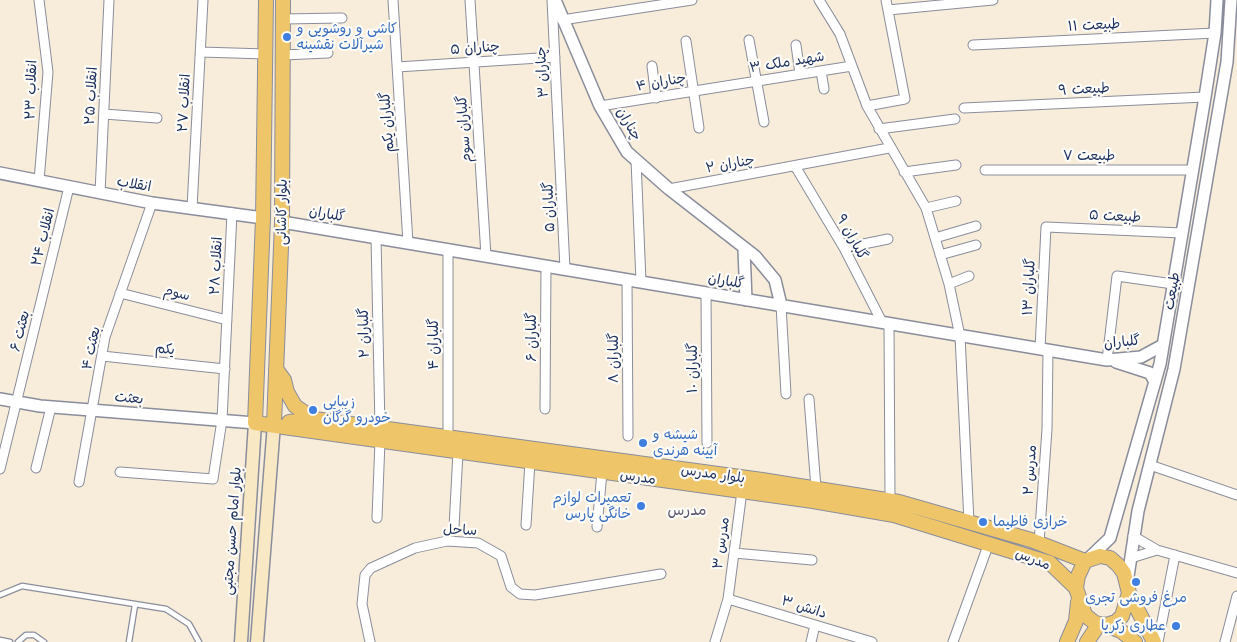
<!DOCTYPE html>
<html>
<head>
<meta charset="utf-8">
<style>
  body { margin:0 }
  canvas { display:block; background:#f8ecda }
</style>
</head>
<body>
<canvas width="1237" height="642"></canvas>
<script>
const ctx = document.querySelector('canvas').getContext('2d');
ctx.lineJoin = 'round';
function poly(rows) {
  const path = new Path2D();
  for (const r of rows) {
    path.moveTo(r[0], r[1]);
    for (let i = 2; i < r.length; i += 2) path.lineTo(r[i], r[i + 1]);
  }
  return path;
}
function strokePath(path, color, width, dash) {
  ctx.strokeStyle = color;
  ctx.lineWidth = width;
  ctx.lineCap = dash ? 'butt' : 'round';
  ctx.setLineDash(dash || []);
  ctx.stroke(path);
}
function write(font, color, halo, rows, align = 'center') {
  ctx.font = font + ' Mali,"Playpen Sans Arabic",sans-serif';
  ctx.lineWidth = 4.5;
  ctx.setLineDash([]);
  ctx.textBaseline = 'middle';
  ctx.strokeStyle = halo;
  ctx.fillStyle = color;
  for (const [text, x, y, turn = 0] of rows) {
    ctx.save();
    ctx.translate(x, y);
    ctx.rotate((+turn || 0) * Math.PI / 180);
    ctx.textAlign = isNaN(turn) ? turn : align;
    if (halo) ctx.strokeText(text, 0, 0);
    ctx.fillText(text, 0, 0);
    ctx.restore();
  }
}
const service = poly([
  [0,595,22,586,166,609,189,624,199,642],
  [0,640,10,642],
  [18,642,26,635,34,635,44,642],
  [129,642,135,605]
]);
const minor = poly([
  [39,0,48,72,39,181],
  [393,0,408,243],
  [470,0,486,256],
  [552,0,565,269],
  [819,0,840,34,867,106,926,208,949,284,960,336,969,522],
  [888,10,993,0],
  [283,19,342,18],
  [562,20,692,0],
  [749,40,764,122],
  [686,41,699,128],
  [796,45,800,74],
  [973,45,1215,33],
  [201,52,266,54],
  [283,55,328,53],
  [652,66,656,98],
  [397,67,555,57],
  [821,71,824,89],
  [600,106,852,66],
  [867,106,905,99,886,0],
  [964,108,1205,97],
  [104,114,157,118],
  [879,129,955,119],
  [636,160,641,282],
  [795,166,844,248,882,322],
  [985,170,1193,170],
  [904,172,956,165],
  [669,189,889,148],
  [100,193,109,0],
  [192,208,203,0],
  [926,208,956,201],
  [376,237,380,428],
  [935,238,976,226],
  [844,248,888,239],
  [940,255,976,245],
  [627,280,628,436],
  [949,284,969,276],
  [120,293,227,320],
  [706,293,707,443],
  [781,305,786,394],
  [889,324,890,500],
  [1040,349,1046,227,1182,233],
  [102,356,225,369],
  [1107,360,1117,276,1173,284],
  [809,399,816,488],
  [545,409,546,266],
  [448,438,448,249],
  [1150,465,1237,495],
  [36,468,51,407],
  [0,469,69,187],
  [120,472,213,479,222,420,232,213],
  [79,482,105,337,152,203],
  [377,518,380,441],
  [526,525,530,462],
  [454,527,458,452],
  [597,527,602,472],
  [1133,536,1157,550,1237,573],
  [1039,543,1047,429,1048,350],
  [734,553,812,560],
  [1131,558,1157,550],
  [728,599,872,642],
  [370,642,362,604,365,575,371,568,415,548,447,541,478,543,501,556,511,587,520,594,535,595,661,574],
  [715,642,728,599,742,491],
  [811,642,815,625],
  [953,642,989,543],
  [1158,642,1175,555],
  [1225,642,1237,596]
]);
const tertiary = poly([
  [555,0,600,106,627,152,669,189,755,256,775,280,781,305],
  [0,173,152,203,263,218],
  [282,222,1107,360,1141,357,1163,345],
  [744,249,746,300],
  [1116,362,1150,373,1155,382],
  [0,399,40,406,255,423],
  [1088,559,1110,538,1160,364,1205,97,1215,33,1217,0],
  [1127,583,1138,511,1174,369,1227,62,1231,0]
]);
const secondary = poly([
  [241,642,255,423],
  [257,642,274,424]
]);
const primary = poly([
  [266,0,263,218,255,423,813,501,894,515,1050,563,1076,588],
  [276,369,284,380,287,392,295,406,314,419],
  [289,422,314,419,762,480,899,502,1031,540,1085,561],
  [274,424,282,222,283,0],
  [1100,556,1110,558,1118,565,1124,573,1129,593,1122,616,1116,622,1106,625,1095,623,1085,615,1076,588,1078,576,1085,561,1100,556],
  [1129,593,1154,642],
  [1106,625,1121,631,1135,642],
  [1067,642,1076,621,1078,602],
  [1087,642,1099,624]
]);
strokePath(service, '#8a8e9c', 7);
strokePath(minor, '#8a8e9c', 11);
strokePath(tertiary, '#8a8e9c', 14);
strokePath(secondary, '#8a8e9c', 15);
strokePath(primary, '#8a8e9c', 16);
strokePath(service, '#fff', 4.5);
strokePath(minor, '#fff', 9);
strokePath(tertiary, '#fff', 11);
strokePath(secondary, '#f8e8c3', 12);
strokePath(primary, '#eec569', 14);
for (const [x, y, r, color] of [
  [287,37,5,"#3f7fe0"],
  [313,410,5,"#3f7fe0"],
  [643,443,5,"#3f7fe0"],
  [641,506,5,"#3f7fe0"],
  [983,522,5,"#3f7fe0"],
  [1136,582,5,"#3f7fe0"],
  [1176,626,5,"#3f7fe0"]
]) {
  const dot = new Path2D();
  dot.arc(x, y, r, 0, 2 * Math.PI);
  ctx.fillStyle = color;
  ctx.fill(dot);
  strokePath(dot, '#fdfcf7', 2);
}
write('14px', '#1b2f5e', '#fdfcf7', [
  ["طبیعت ۱۱",1094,25,-3],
  ["۵ چناران",475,48,-4],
  ["۳ شهید ملک",787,62,-9],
  ["چناران ۳",542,72,-93],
  ["۴ چناران",661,82,-10],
  ["طبیعت ۹",1084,89,-3],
  ["انقلاب ۲۳",31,90,-88],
  ["انقلاب ۲۵",91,96,-87],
  ["انقلاب ۲۷",184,103,-87],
  ["گلباران یکم",387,122,-94],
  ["چناران",629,124,59],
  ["گلباران سوم",464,129,-94],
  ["طبیعت ۷",1089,156],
  ["۲ چناران",730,164,-10],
  ["انقلاب",134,184,10],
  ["گلباران ۵",549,207,-92],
  ["بلوار کاشانی",282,212,-89],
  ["گلباران",327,214,10],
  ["۵ طبیعت",1115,216,3],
  ["انقلاب ۲۴",43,237,-76],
  ["۹ گلباران",852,237,61],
  ["۲۸ انقلاب",216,266,-87],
  ["گلباران",726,281,10],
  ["۱۳ گلباران",1029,287,-87],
  ["طبیعت",1172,291,-80],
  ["سوم",177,293,14],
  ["۶ بعثت",20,331,-76],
  ["گلباران ۲",364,333,-91],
  ["گلباران ۶",532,337,-90],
  ["گلباران",1122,342,-5],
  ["گلباران ۴",434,344,-90],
  ["۴ بعثت",91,348,-78],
  ["یکم",165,349,6],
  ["گلباران ۸",614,358,-90],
  ["گلباران ۱۰",693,368,-90],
  ["بعثت",129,398,5],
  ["مدرس ۲",1030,470,-86],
  ["بلوار مدرس",713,474,8],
  ["مدرس",638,477,8],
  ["ساحل",460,530,2],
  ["بلوار امام حسن مجتبی",232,531,-86],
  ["مدرس ۳",721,543,-82],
  ["مدرس",1033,559,22],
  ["دانش ۳",804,607,17]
]);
write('14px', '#366cbe', '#fdfcf7', [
  ["کاشی و روشویی و",297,29],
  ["شیرآلات نقشینه",297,45],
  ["زیبایی",323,402],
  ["خودرو گرگان",323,418],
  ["شیشه و",653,435],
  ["آیینه هرندی",653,451],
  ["تعمیرات لوازم",631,498,"right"],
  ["خانگی پارس",631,514,"right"],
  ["خرازی فاطیما",993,522],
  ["مرغ فروشی تجری",1136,598,"center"],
  ["عطاری زکریا",1166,626,"right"]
], 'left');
write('15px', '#5c5671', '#fdfcf7', [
  ["مدرس",687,510]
]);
</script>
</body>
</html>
